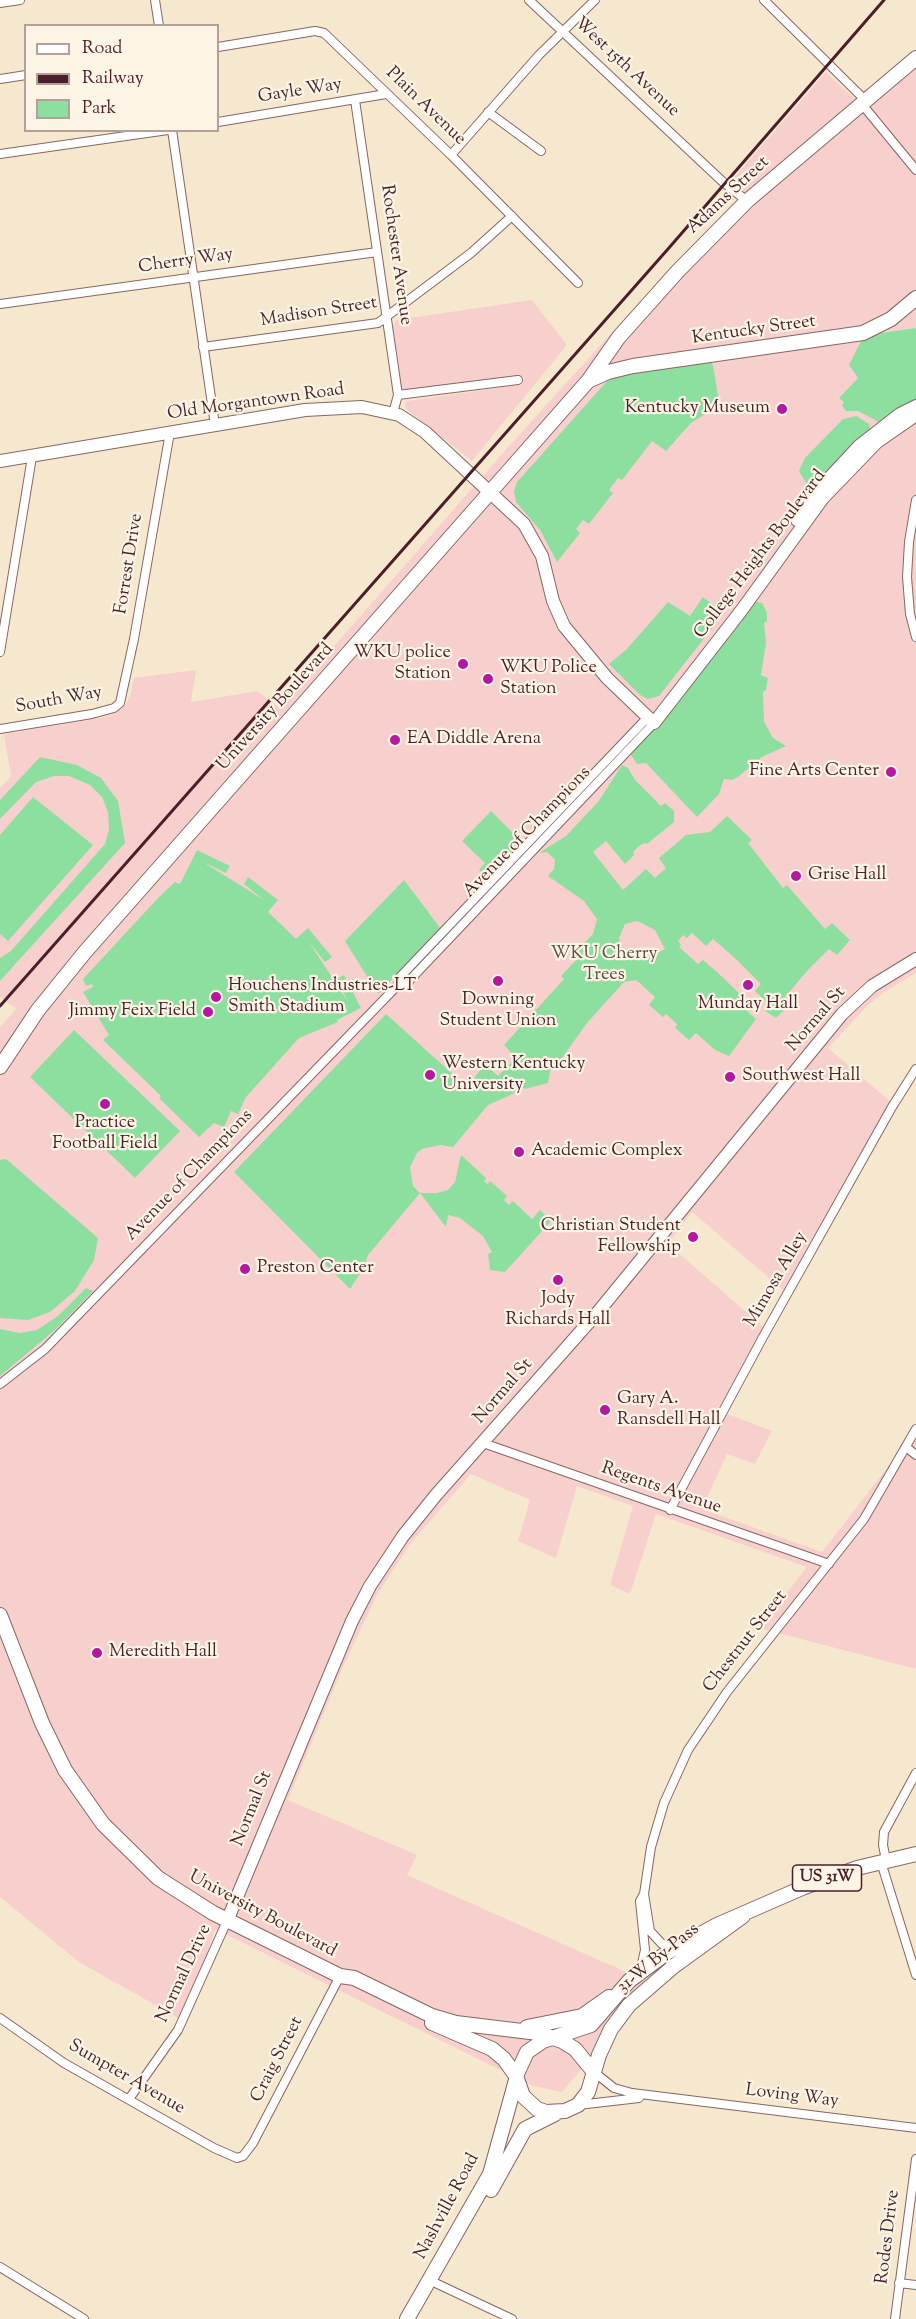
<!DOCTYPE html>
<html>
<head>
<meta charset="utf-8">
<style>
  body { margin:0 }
  #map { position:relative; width:916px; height:2319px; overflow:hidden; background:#f6e8cf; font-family:"Sorts Mill Goudy",serif }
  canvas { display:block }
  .legend { position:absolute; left:24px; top:24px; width:195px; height:108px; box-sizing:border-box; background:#fcf5e5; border:2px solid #b59f9b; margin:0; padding:8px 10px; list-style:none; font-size:18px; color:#4a1f2b }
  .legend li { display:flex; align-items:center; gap:12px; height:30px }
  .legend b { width:30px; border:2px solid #b59f9b }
</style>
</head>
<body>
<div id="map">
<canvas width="916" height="2319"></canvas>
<ul class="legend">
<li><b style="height:8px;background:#fff"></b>Road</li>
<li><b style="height:8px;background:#4a1f2b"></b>Railway</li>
<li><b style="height:16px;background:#8ddfa0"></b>Park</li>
</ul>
</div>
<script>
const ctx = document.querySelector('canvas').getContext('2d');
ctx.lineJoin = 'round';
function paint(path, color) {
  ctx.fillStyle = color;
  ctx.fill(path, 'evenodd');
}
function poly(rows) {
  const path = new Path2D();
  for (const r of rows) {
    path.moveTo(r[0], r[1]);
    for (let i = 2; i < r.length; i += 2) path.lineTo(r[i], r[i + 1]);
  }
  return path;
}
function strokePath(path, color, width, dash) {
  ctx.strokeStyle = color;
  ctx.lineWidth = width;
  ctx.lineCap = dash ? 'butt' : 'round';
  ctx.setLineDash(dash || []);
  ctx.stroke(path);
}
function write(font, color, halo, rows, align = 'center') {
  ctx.font = font + ' "Sorts Mill Goudy",serif';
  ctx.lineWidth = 4.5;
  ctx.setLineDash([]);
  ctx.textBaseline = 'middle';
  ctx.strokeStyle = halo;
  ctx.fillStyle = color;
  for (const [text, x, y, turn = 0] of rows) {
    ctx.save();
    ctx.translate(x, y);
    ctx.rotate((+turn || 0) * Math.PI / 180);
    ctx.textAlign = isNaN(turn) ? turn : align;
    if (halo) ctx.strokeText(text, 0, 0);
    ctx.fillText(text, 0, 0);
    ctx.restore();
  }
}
paint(poly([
  [916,67,916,973,884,992,865,1008,828,1048,891,1102,789,1295,692,1212,668,1244,769,1332,725,1413,772,1431,755,1464,727,1454,702,1509,822,1552,916,1431,916,1669,759,1628,807,1567,656,1514,630,1594,610,1585,633,1506,577,1486,556,1558,518,1541,530,1500,471,1474,410,1544,377,1595,342,1669,288,1800,417,1855,407,1875,660,1987,630,2012,562,2092,533,2086,215,1929,198,1982,180,2019,79,1962,0,1897,0,1027,16,1009,0,997,0,788,11,776,4,734,102,718,116,713,124,707,130,696,134,678,196,670,191,702,257,691,280,708,510,445,672,266,744,192,732,180,826,72,854,98,867,88,878,98],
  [532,300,567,345,472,461,406,409,405,404,407,401,520,385,525,377,405,391,402,389,393,327,396,320]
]), '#f7d0cd');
paint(poly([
  [916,328,916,401,881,423,858,411,846,411,842,405,844,402,839,398,858,378,849,365,861,341,881,333],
  [709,360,713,365,718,396,713,409,691,423,666,451,652,441,622,480,618,478,609,490,613,493,589,524,583,520,576,529,580,533,557,562,540,530,516,502,514,491,517,482,608,380,619,376],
  [856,416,869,424,870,430,812,487,808,486,799,471,805,458,843,419],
  [703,597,724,613,659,696,648,699,640,695,609,664,627,649,668,602,690,616],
  [752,601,762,603,767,613,767,621,764,623,766,643,761,675,768,678,766,690,763,692,764,722,773,738,786,746,762,757,738,777,732,780,724,779,719,794,697,817,646,763,637,764,631,755],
  [40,757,77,765,101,778,118,801,125,843,0,981,0,958,11,951,105,844,109,830,108,812,102,797,90,785,69,776,54,776,36,782,0,819,0,800],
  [622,765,628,768,635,780,661,806,665,803,674,811,674,822,647,844,644,843,639,846,633,852,634,855,625,864,606,841,593,852,623,890,646,869,655,878,666,868,659,858,686,835,710,832,727,816,752,840,748,843,783,888,787,885,825,929,832,923,850,940,837,955,829,949,808,970,785,997,791,1003,776,1018,765,1011,769,1005,755,991,761,984,736,959,713,939,706,946,692,933,687,938,683,935,678,941,681,945,679,947,698,964,703,960,717,972,742,996,737,1002,756,1019,729,1056,715,1050,696,1033,689,1040,675,1028,677,1024,666,1014,663,1017,649,1005,655,997,636,980,624,982,587,1023,559,1062,552,1060,548,1083,525,1089,520,1086,513,1094,488,1105,453,1147,440,1145,422,1149,417,1153,410,1167,413,1186,420,1193,437,1193,448,1190,455,1182,461,1155,486,1178,484,1181,488,1184,490,1181,507,1196,504,1200,509,1205,513,1201,532,1219,540,1210,551,1221,505,1272,490,1270,488,1254,492,1252,483,1236,460,1218,448,1215,446,1227,420,1193,368,1255,364,1267,350,1289,234,1172,386,1014,467,1087,485,1064,498,1076,516,1058,504,1045,564,979,561,976,579,957,575,952,593,934,597,919,584,901,548,876,554,869,555,860,547,852,539,853,566,836,598,802],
  [637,921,655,930,665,949,647,959,622,947,619,938,625,924],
  [33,797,93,845,8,941,0,934,0,835],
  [491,811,523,843,488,879,479,870,485,863,462,841],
  [197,850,230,866,226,873,203,862,264,900,244,884,248,877,278,900,268,912,296,939,308,928,332,957,325,962,309,942,348,1002,337,979,344,975,361,1008,337,1020,338,1022,299,1038,246,1097,238,1114,231,1111,224,1127,214,1123,199,1137,159,1098,161,1096,103,1040,109,1035,83,992,93,987,92,984,86,986,83,979,159,897,175,882,180,884],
  [404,880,441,929,378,994,345,941],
  [74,1030,180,1131,135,1178,30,1077],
  [6,1159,98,1238,94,1260,75,1291,50,1312,28,1320,0,1318,0,1160],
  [86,1288,93,1291,56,1329,0,1376,0,1329,20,1333,37,1330,58,1316]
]), '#8ddfa0');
const street = poly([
  [155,0,159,26],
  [529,0,723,182,747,201],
  [764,0,865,100],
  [0,3,20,0],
  [218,47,315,31,324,33,451,155,578,283],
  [0,79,26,75],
  [355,100,398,395,393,413],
  [861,103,916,170],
  [488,112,541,151],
  [218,122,386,94],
  [172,130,215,425],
  [0,154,168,130],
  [451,155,539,55,595,0],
  [0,304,377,252],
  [203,347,378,323,471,253,512,216],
  [398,395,518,380],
  [916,500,909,542,907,577,910,614,916,637],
  [0,652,32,457],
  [0,729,92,714,114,708,120,703,134,639,170,432],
  [398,985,407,983,654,723],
  [0,1384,45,1349,398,985,400,977,648,717],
  [483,1443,829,1564],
  [906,1447,916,1455],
  [670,1510,763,1337,892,1107,916,1069],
  [886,1860,883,1845,884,1832,916,1773],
  [881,1862,916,1975],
  [644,1894,650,1931,662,1944,674,1947],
  [640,1972,645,1950,640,1901,644,1894,651,1847,664,1803,688,1750,727,1692,864,1519,916,1429],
  [0,2018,64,2063,214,2148,237,2158,243,2156,253,2143,340,1976],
  [594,2072,614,2088,632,2093,916,2128],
  [129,2099,178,2030,227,1921],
  [578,2105,639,2098],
  [0,2267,84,2319],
  [429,2280,512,2319],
  [899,2283,916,2285],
  [895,2319,916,2159]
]);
const secondary = poly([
  [0,461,305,410,362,407,399,415,425,432,524,524,542,556,553,601,564,626,607,678,654,723,741,611,823,498,877,442,916,415],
  [797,520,819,489,859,446,900,414,916,406],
  [227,1921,352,1621,370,1586,403,1536,436,1495,598,1312,842,1014,872,986,916,959]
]);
const primary = poly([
  [590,380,608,372,633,366,863,333,891,319,916,298],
  [0,1067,38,1010,85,952,588,381,619,337,677,272,747,201,916,58],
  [0,1615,42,1723,65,1770,103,1824,158,1878,213,1913,340,1976,354,1978,432,2016,456,2023,538,2033,562,2041,575,2049,594,2072],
  [743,1916,674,1966,629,2005,611,2029,599,2055,588,2092,578,2105,565,2111,546,2112,537,2109,523,2096,516,2076,527,2052,543,2041,591,2025,629,1981,668,1952,717,1925,802,1888,857,1868,916,1854],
  [432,2023,492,2049,504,2059,516,2076],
  [527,2027,582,2016,609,1997],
  [491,2190,525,2129,555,2114],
  [407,2319,490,2174,516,2080]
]);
strokePath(street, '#866564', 10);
strokePath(secondary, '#866564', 14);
strokePath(primary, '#866564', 16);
strokePath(street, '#fff', 8);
strokePath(secondary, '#fff', 12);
strokePath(primary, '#fff', 14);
strokePath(poly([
  [0,1006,668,249,884,0]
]), '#4a1f2b', 3);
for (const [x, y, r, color] of [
  [782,409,6,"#b5179e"],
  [463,664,6,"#b5179e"],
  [488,679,6,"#b5179e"],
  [395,740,6,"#b5179e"],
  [891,772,6,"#b5179e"],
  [796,876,6,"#b5179e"],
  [498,981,6,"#b5179e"],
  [748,985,6,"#b5179e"],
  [216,997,6,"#b5179e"],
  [208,1012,6,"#b5179e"],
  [430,1075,6,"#b5179e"],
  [730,1077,6,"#b5179e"],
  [105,1104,6,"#b5179e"],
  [519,1152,6,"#b5179e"],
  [693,1237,6,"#b5179e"],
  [245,1269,6,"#b5179e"],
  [558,1280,6,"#b5179e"],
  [605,1410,6,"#b5179e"],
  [97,1653,6,"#b5179e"]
]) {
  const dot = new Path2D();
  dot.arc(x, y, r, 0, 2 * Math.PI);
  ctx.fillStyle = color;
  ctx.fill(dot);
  strokePath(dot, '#fcf5e5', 2);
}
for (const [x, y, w] of [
  [827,1878,69]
]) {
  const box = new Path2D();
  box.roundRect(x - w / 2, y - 13, w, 26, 4.5);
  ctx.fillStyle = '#fcf5e5';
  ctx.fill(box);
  strokePath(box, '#4a1f2b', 1.5);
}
write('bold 16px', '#4a1f2b', null, [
  ["US 31W",827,1878]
]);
write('18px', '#4a1f2b', '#fcf5e5', [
  ["West 15th Avenue",626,68,43],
  ["Gayle Way",300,92,-9],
  ["Plain Avenue",425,107,44],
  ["Adams Street",729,196,-43],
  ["Rochester Avenue",395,255,82],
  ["Cherry Way",186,262,-8],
  ["Madison Street",319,313,-9],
  ["Kentucky Street",754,331,-8],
  ["Old Morgantown Road",256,403,-8],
  ["College Heights Boulevard",761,555,-53],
  ["Forrest Drive",130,564,-81],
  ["South Way",59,701,-10],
  ["University Boulevard",276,708,-48],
  ["Avenue of Champions",528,833,-46],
  ["Normal St",817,1020,-49],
  ["Avenue of Champions",190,1176,-46],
  ["Mimosa Alley",777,1280,-60],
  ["Normal St",504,1392,-49],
  ["Regents Avenue",661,1489,19],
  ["Chestnut Street",746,1642,-52],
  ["Normal St",253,1809,-68],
  ["University Boulevard",262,1915,28],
  ["31-W By-Pass",659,1959,-39],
  ["Normal Drive",185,1974,-65],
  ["Craig Street",278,2060,-63],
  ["Sumpter Avenue",126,2078,30],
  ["Loving Way",792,2097,7],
  ["Nashville Road",448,2207,-62],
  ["Rodes Drive",889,2237,-83]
]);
write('18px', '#4a1f2b', '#fcf5e5', [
  ["Kentucky Museum",770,409,"right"],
  ["WKU police",451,654,"right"],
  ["Station",451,675,"right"],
  ["WKU Police",500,669],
  ["Station",500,690],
  ["EA Diddle Arena",407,740],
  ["Fine Arts Center",879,772,"right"],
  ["Grise Hall",808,876],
  ["Houchens Industries-LT",228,987],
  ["Smith Stadium",228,1008],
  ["Downing",498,1001,"center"],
  ["Student Union",498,1022,"center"],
  ["Munday Hall",748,1005,"center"],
  ["Jimmy Feix Field",196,1012,"right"],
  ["Western Kentucky",442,1065],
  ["University",442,1086],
  ["Southwest Hall",742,1077],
  ["Practice",105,1124,"center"],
  ["Football Field",105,1145,"center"],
  ["Academic Complex",531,1152],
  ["Christian Student",681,1227,"right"],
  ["Fellowship",681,1248,"right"],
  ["Preston Center",257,1269],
  ["Jody",558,1300,"center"],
  ["Richards Hall",558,1321,"center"],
  ["Gary A.",617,1400],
  ["Ransdell Hall",617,1421],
  ["Meredith Hall",109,1653]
], 'left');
write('18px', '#5b4f48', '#fcf5e5', [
  ["WKU Cherry",604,955],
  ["Trees",604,976]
]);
</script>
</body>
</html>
